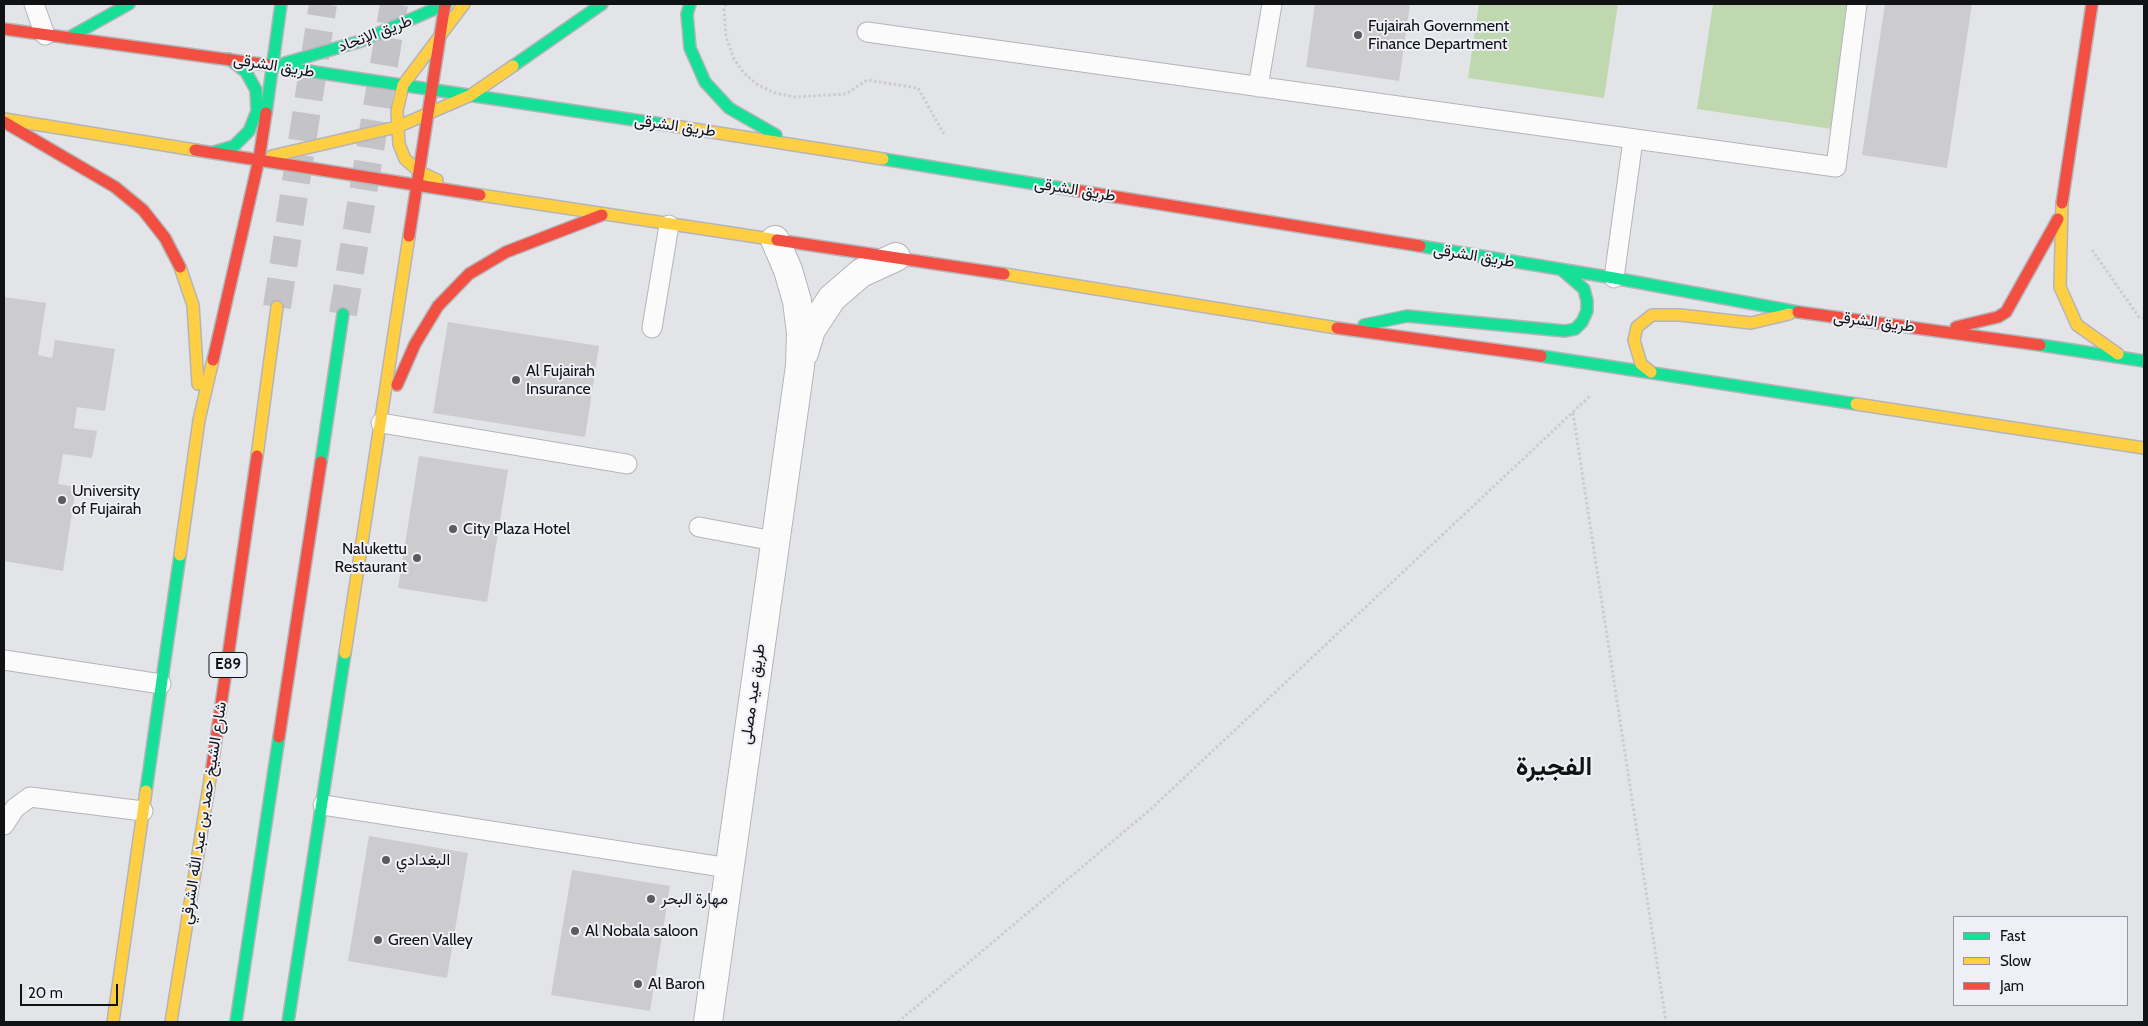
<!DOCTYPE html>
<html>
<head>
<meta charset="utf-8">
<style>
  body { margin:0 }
  #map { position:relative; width:2148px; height:1026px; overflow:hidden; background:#e3e4e8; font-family:Cabin,sans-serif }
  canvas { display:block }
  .frame { position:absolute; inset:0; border:5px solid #111214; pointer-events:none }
  .legend { position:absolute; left:1953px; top:916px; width:175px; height:90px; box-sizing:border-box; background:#eff0f7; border:1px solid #96979c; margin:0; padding:6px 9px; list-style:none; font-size:15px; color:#111214 }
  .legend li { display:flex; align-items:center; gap:10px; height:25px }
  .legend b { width:25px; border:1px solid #96979c }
  .scale { position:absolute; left:20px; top:984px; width:98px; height:22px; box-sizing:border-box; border:2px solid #111214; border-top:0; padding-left:6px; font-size:15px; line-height:18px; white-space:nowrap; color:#111214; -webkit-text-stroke:4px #eff0f7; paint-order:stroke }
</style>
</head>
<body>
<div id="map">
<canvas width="2148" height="1026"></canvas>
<div class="frame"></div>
<ul class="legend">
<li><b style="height:6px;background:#16e098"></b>Fast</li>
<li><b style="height:6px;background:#ffcf43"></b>Slow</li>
<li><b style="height:6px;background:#f24e42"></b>Jam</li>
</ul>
<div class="scale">20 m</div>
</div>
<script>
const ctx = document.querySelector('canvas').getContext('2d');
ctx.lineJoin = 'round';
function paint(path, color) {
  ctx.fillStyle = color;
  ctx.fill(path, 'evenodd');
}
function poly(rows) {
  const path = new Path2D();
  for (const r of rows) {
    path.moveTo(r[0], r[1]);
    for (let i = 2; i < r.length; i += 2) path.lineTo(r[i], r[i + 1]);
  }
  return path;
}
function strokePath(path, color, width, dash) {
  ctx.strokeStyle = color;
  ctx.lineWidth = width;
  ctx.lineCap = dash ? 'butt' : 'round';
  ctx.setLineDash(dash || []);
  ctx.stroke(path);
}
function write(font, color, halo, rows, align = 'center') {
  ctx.font = font + ' Cabin,Vazirmatn,sans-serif';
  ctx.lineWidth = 4;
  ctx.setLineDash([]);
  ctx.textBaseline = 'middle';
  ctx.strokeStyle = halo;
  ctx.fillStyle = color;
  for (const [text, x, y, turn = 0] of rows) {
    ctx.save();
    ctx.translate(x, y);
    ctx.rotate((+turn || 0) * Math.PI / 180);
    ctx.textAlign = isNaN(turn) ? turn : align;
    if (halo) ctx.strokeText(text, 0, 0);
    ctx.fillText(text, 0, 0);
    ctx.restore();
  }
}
paint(poly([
  [1479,4,1618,4,1604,98,1468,78],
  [1713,4,1851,4,1832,129,1697,109]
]), '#c0d8b0');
paint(poly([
  [1315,4,1410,4,1399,81,1306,67],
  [1885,4,1972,4,1947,168,1862,155],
  [4,297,46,303,38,355,52,358,55,340,115,349,105,411,77,407,74,428,97,431,92,458,63,454,58,484,76,487,63,571,4,561],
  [448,322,599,346,585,437,433,413],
  [419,456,508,470,487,602,398,588],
  [369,836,468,853,447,978,348,961],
  [572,870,670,886,650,1011,551,995]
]), '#cccccf');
strokePath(poly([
  [277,307,323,4],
  [343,314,394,4]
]), '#c4c4c8', 28, [28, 14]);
const lane = poly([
  [34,4,45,35],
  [867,32,1836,167,1857,4],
  [1258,87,1272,4],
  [1614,278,1633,140],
  [652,328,669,225],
  [381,423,627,464],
  [699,527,774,541],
  [4,660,161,684],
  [323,805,729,868],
  [4,825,15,808,30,797,143,811]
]);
const street = poly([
  [804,353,811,330,832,298,861,273,896,257],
  [708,1022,800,366,801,333,797,301,788,270,775,240]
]);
const fast = poly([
  [690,4,687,14,690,48,705,82,729,108,776,135],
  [68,38,129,4],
  [285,63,361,41,446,4],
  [268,65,668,125],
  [513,66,602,4],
  [266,113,281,4],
  [214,152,234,146,249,131,257,111,256,90,246,72,229,59],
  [883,159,1073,190],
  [1420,246,1614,278,1798,312],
  [1364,325,1407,316,1565,331,1575,329,1582,322,1587,311,1587,301,1584,289,1562,270],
  [2040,345,2144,361],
  [1541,356,1856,404],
  [321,462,343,314],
  [146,791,180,555],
  [236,1022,279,737],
  [288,1022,345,653]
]);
const slow = poly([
  [4,119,195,150],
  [668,125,883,159],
  [272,156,397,127,471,95,513,66],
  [437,180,420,172,405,159,399,144,397,111,403,85,464,4],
  [480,195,777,240],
  [2062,203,2060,287,2077,325,2118,354],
  [180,267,193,305,198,384],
  [1004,274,1337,328],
  [1651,372,1641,364,1634,340,1637,327,1652,315,1680,315,1751,323,1789,314],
  [1856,404,2144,448],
  [257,456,277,307],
  [180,555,199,420,213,360],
  [345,653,409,236],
  [113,1022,146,791],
  [171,1022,212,767]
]);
const jam = poly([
  [4,29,268,65],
  [4,122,115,187,143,210,165,238,180,267],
  [195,150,480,195],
  [1073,190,1420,246],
  [2062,203,2092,4],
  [409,236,445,4],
  [777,240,1004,274],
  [1798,312,2040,345],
  [1956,327,1998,317,2006,312,2058,219],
  [1337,328,1541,356],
  [213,360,259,159,266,113],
  [397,385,415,344,438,306,469,274,506,252,602,215],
  [279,737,321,462],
  [212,767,257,456]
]);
strokePath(lane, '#b4b5b8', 21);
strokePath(street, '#b4b5b8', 30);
strokePath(fast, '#b4b5b8', 14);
strokePath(slow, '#b4b5b8', 14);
strokePath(jam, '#b4b5b8', 14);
strokePath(poly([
  [726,4,724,10,726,37,734,59,744,73,758,85,775,93,794,97,846,94,867,80,918,88,945,136],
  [2092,250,2139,317,2144,318],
  [1573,413,1666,1022],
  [898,1022,1151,809,1590,396]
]), '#cccccd', 3, [2.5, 2.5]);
strokePath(lane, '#fbfbfc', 19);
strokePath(street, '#fbfbfc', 28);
strokePath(fast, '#16e098', 11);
strokePath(slow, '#ffcf43', 11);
strokePath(jam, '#f24e42', 11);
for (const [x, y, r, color] of [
  [1358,35,5,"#5a5c5e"],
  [516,380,5,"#5a5c5e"],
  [62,500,5,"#5a5c5e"],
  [453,529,5,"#5a5c5e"],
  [417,558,5,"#5a5c5e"],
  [386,860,5,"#5a5c5e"],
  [651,899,5,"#5a5c5e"],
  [575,931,5,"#5a5c5e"],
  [378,940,5,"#5a5c5e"],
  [638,984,5,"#5a5c5e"]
]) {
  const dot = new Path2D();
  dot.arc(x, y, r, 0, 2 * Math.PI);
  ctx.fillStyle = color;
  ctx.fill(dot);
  strokePath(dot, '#eff0f7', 2);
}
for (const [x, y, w] of [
  [228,665,38]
]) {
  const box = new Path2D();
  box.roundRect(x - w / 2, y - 12.5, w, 25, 4);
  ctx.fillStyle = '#eff0f7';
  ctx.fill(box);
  strokePath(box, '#111214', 1);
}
write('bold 15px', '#111214', null, [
  ["E89",228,665]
]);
write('16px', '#111214', '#eff0f7', [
  ["Fujairah Government",1368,26],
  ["Finance Department",1368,44],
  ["Al Fujairah",526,371],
  ["Insurance",526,389],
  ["University",72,491],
  ["of Fujairah",72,509],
  ["City Plaza Hotel",463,529],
  ["Nalukettu",407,549,"right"],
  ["Restaurant",407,567,"right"],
  ["البغدادي",396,860],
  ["مهارة البحر",661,899],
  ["Al Nobala saloon",585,931],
  ["Green Valley",388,940],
  ["Al Baron",648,984]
], 'left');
write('16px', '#111214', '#eff0f7', [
  ["طريق اﻹتحاد",375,34,-21],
  ["طريق الشرقى",274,66,9],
  ["طريق الشرقى",675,126,8],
  ["طريق الشرقى",1075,190,9],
  ["طريق الشرقى",1474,256,9],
  ["طريق الشرقى",1874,322,7],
  ["طريق عيد مصلى",753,694,-82],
  ["شارع الشيخ حمد بن عبد الله الشرقي",204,813,-81]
]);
write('bold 26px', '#111214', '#eff0f7', [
  ["الفجيرة",1554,767]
]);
</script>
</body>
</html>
